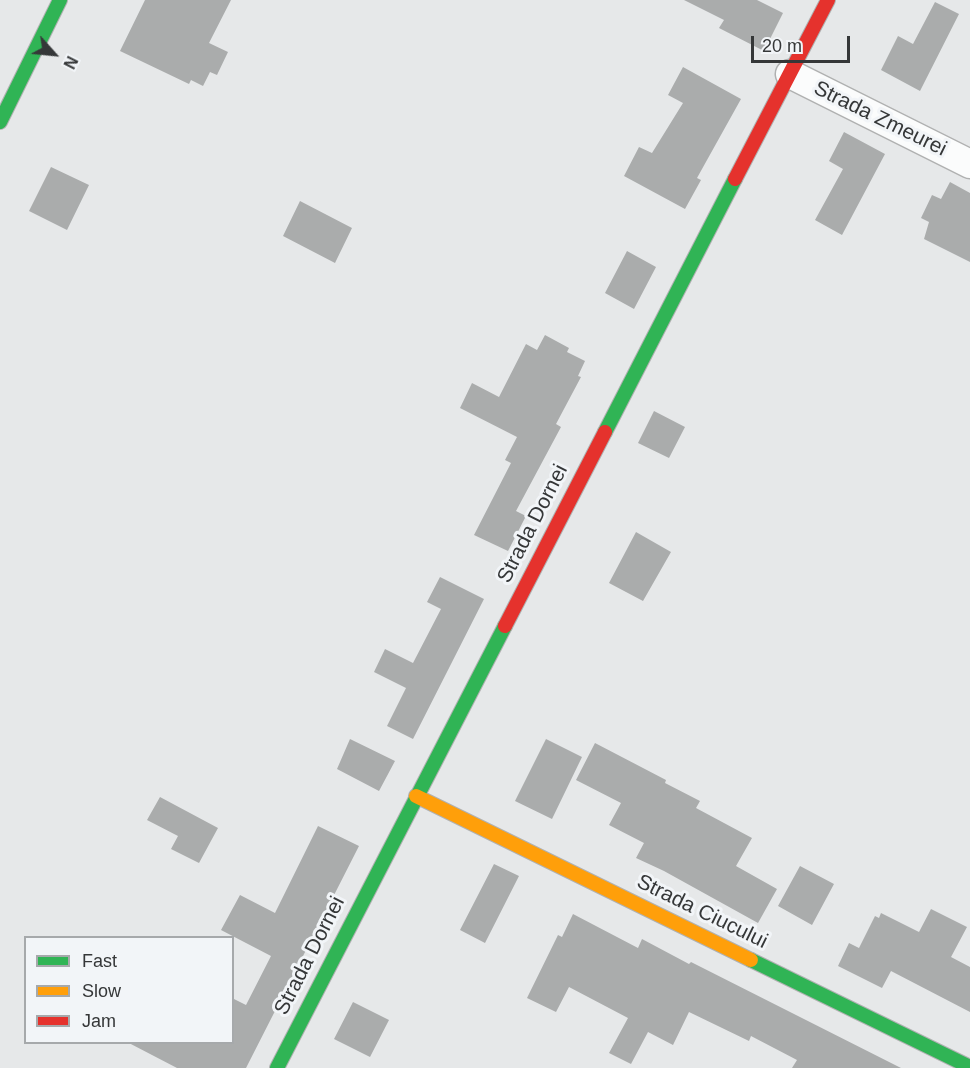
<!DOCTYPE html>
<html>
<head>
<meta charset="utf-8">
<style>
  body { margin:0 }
  #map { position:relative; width:970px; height:1068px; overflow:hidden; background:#e6e8e9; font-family:Arial,sans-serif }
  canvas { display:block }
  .legend { position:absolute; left:24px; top:936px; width:210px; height:108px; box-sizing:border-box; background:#f2f5f8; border:2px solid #a6a9ab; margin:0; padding:8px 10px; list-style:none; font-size:18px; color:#353738 }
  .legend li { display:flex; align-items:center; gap:12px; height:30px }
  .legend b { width:30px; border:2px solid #a6a9ab }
  .north { position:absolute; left:24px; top:24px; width:60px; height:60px; -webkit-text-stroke:4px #f2f5f8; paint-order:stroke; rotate:117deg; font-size:16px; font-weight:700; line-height:24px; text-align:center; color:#353738 }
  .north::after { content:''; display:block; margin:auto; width:21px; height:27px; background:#353738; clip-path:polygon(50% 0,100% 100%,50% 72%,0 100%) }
  .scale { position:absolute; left:751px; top:36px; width:99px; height:27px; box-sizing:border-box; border:3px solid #353738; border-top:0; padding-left:8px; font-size:18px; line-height:21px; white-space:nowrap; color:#353738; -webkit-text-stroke:4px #f2f5f8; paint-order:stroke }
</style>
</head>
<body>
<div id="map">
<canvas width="970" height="1068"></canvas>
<ul class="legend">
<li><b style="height:8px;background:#30b455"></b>Fast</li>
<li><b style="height:8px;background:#ff9f0a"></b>Slow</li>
<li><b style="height:8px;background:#e5322d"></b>Jam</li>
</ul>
<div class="north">N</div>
<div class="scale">20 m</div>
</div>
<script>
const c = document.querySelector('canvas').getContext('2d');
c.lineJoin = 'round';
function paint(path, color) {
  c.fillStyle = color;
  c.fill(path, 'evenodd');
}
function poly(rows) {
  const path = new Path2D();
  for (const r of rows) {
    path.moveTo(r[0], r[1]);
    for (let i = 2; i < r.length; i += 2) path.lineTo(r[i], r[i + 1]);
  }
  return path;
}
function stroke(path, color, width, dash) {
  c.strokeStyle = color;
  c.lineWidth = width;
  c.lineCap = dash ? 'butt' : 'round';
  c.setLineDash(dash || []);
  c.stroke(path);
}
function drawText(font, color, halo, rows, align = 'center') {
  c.font = font + ' Arial,sans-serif';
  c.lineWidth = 6;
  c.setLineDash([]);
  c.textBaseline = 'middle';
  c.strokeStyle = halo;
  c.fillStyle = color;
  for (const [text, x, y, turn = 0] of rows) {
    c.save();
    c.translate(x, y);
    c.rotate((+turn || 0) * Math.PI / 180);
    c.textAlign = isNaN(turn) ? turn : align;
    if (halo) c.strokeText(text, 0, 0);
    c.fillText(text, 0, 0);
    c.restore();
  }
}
paint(poly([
  [145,0,231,0,209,43,228,52,217,75,210,72,203,86,191,80,189,84,120,51],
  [684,0,757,0,783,13,764,51,719,28,724,20],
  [935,2,959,14,920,91,881,70,898,36,913,44],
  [683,67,741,99,697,178,701,180,685,209,624,176,639,147,652,153,683,103,668,95],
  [844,132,885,154,842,235,815,220,843,169,829,161],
  [51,167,89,185,67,230,29,211],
  [950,182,970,193,970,262,924,239,929,222,921,218,932,195,941,199],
  [300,201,352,228,335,263,283,236],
  [627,251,656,267,634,309,605,293],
  [545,335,569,348,567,352,585,361,578,376,581,377,556,424,561,427,516,511,526,516,508,551,474,535,511,463,505,460,517,437,460,408,472,383,499,397,526,344,537,350],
  [654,411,685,427,669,458,638,443],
  [636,532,671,552,643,601,609,583],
  [440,577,484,599,413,739,387,726,406,688,374,672,385,649,413,663,441,609,427,602],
  [350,739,395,761,379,791,337,769],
  [546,739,582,757,552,819,515,801],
  [595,743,666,780,665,783,700,801,696,808,752,838,736,866,777,889,758,923,664,871,636,858,644,843,609,825,621,803,576,780],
  [160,797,218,828,199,863,171,849,178,836,147,820],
  [318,826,359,846,246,1068,177,1068,127,1042,232,1042,232,998,246,1005,271,956,221,930,240,895,275,913],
  [494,864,519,876,485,943,460,930],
  [800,866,834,884,812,925,778,906],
  [931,909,967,927,951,957,970,967,970,1012,891,971,882,988,838,966,849,943,859,948,875,916,879,918,881,913,919,932],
  [573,914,638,948,642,939,689,964,691,962,901,1068,792,1068,797,1060,751,1036,749,1041,689,1012,673,1045,648,1032,631,1064,609,1053,628,1018,569,987,556,1012,527,998,558,935,562,937],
  [353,1002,389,1020,370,1057,334,1039]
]), '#aaacac');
const street = poly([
  [790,74,970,164]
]);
const fast = poly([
  [0,122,60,0],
  [605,432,735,179],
  [751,960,970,1067],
  [277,1068,505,626]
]);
const slow = poly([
  [416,796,751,960]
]);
const jam = poly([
  [735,179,828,0],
  [505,626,605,432]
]);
stroke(street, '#b0b1b1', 31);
stroke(fast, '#b0b1b1', 16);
stroke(slow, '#b0b1b1', 16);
stroke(jam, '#b0b1b1', 16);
stroke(street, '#fbfcfc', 28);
stroke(fast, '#30b455', 14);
stroke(slow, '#ff9f0a', 14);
stroke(jam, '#e5322d', 14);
drawText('21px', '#353738', '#f2f5f8', [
  ["Strada Zmeurei",880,119,26],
  ["Strada Dornei",533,524,-63],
  ["Strada Ciucului",702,912,26],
  ["Strada Dornei",310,956,-63]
]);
</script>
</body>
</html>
